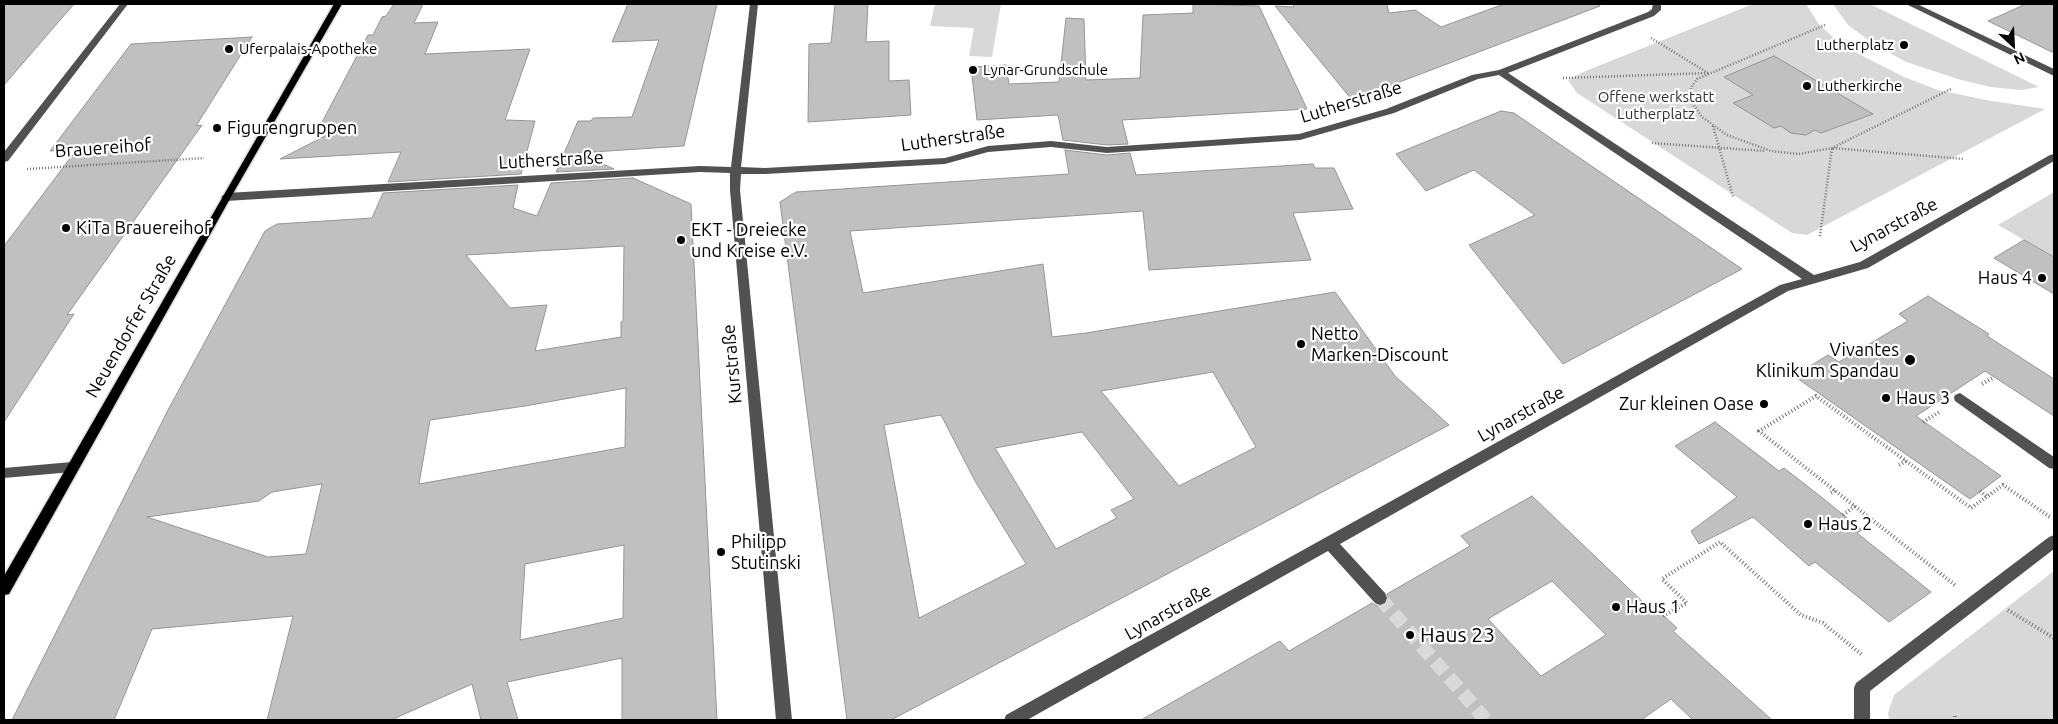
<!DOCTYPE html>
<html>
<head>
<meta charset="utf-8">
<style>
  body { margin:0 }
  #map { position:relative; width:2058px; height:724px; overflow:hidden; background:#fff; font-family:Ubuntu,sans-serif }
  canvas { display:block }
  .frame { position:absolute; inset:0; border:5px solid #000; pointer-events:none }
  .north { position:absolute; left:1988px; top:20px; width:50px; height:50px; -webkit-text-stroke:4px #fff; paint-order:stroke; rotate:155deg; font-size:14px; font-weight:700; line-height:20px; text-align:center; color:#000 }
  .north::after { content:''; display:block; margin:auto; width:18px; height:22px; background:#000; clip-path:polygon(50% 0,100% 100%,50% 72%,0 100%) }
</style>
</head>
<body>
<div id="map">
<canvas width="2058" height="724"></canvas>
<div class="frame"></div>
<div class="north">N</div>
</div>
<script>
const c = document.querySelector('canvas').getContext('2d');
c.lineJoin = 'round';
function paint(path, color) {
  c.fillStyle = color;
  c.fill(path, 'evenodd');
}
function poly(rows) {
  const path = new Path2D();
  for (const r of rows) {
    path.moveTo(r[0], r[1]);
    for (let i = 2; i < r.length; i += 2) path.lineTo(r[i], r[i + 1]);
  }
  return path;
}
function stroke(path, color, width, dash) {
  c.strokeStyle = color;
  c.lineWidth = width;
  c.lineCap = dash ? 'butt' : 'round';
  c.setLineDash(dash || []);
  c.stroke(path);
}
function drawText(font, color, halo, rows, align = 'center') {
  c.font = font + ' Ubuntu,sans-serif';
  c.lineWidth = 4.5;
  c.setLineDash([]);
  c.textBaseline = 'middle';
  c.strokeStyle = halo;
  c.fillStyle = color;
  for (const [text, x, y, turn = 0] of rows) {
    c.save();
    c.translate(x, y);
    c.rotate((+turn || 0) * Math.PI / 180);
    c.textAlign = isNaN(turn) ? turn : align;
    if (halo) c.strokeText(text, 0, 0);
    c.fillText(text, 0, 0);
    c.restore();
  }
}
paint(poly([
  [935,4,1001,4,992,57,969,56,974,28,930,26],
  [1753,4,1806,4,1818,23,1841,45,1904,77,1938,90,1986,100,2045,109,1807,235,1792,233,1577,93,1568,80,1583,72],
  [1833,4,1870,4,2039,87,2021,90,1991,87,1961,80,1906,62,1871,42,1848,25],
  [2054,192,2054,257,1998,225],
  [2054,571,2054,720,1889,720,1888,713,1894,695]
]), '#d8d8d8');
const building = poly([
  [4,4,74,4,4,85,4,4],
  [394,4,423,4,414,23,438,22,425,54,530,49,505,120,535,121,521,174,388,182,401,152,280,159,329,134,320,126,368,35,373,35,382,17,386,16,394,4],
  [628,4,717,4,684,146,578,153,614,169,556,172,578,121,591,121,593,118,632,117,659,40,612,42,628,4],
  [835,4,868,4,866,42,889,41,889,81,909,80,911,115,808,122,809,44,831,43,835,4],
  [1193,4,1259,6,1307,109,1122,120,1128,144,1107,145,1063,140,1058,115,977,120,971,67,1006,65,1009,84,1059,82,1066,18,1084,19,1086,80,1140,78,1143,15,1193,13,1193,4],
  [1293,4,1387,4,1389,13,1415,10,1441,27,1504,4,1599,4,1600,6,1352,100,1275,6,1294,7,1293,4],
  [2026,4,2054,4,2054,53,1988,21,2026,4],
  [252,37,196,126,202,125,67,315,74,314,4,422,4,246,77,149,50,151,131,44,252,37],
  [1774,56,1873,114,1821,133,1815,130,1806,135,1791,133,1781,126,1774,128,1733,103,1753,95,1724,77,1774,56],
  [1501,111,1514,113,1742,269,1563,364,1469,245,1535,215,1474,170,1426,191,1396,154,1501,111],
  [1065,150,1107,155,1130,153,1136,175,1313,164,1315,168,1334,168,1353,209,1293,213,1311,260,1149,270,1143,211,850,231,863,293,1043,264,1052,337,1086,333,1335,292,1395,376,1449,425,891,720,847,720,780,202,796,192,1069,174,1065,150],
  [1213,372,1256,447,1179,486,1101,391,1213,372],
  [941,415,975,481,1026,564,919,618,884,425,941,415],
  [1082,432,1134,499,1111,510,1117,518,1056,549,995,448,1082,432],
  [633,178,691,204,717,720,622,720,622,658,507,682,518,720,481,720,472,684,391,720,267,720,293,616,152,629,114,720,12,720,168,410,265,231,277,224,372,218,383,193,518,185,513,208,537,216,551,183,633,178],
  [624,246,623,321,621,322,621,337,535,351,547,305,510,308,466,255,624,246],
  [626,388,625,447,419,484,430,420,525,406,626,388],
  [322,484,306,554,268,557,147,517,259,501,272,492,322,484],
  [624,545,623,618,520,640,525,564,624,545],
  [2024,240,2054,257,2054,294,1994,258,2024,240],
  [1928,296,1989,334,1987,336,2054,379,2054,416,1985,371,1916,416,2001,476,1970,499,1794,376,1828,355,1839,362,1908,321,1899,314,1928,296],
  [1715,422,1779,471,1784,468,1820,496,1862,530,1857,533,1931,592,1889,622,1815,562,1809,566,1753,517,1699,544,1691,531,1737,497,1675,446,1715,422],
  [1532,496,1646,605,1649,602,1677,628,1673,631,1772,720,1693,720,1671,699,1641,720,1141,720,1280,641,1289,651,1372,603,1379,607,1386,605,1389,599,1387,594,1470,546,1461,536,1532,496],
  [1552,581,1606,635,1541,676,1488,619,1552,581]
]);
paint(building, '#c0c0c0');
stroke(building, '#959595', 1);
stroke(poly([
  [1380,598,1486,720]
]), '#d9d9d9', 14, [14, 7]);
const major = poly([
  [334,4,342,4,231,197,9,594,4,595,4,576,334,4]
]);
stroke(major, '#dbdbdb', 3);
stroke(poly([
  [1825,25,1697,79,1691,88,1691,101,1702,117,1727,135,1771,151,1799,154,1832,148,1951,89],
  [1651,38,1708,73],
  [1563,78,1708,73],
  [1713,126,1733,197],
  [1652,143,1765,151],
  [27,169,204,158],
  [1820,236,1832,148,1964,159]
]), '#737373', 2.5, [1, 2]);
stroke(poly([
  [1982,384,1994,377],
  [1923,422,1941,411],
  [1906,461,1971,508,2003,485,2050,517],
  [1899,465,1906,461,1816,396,1759,431,1955,585],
  [1980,491,1987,497],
  [1831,493,1835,491],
  [1843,515,1855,506],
  [2008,610,2054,638],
  [1663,616,1687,603,1662,579,1720,542,1801,615,1823,623,1862,655],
  [1955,716,1955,720]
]), '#737373', 4, [1, 2.5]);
paint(poly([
  [120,4,128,4,8,161,4,162,4,152,120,4],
  [750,4,758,4,741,167,765,168,945,158,988,146,1051,141,1107,147,1299,134,1386,109,1472,75,1499,70,1648,12,1652,9,1653,4,1661,4,1661,10,1654,16,1508,73,1814,275,1860,262,2050,155,2054,154,2054,161,1868,268,1788,291,1340,544,1385,593,1387,598,1385,603,1380,605,1375,603,1328,551,1027,720,1004,720,1006,715,1780,285,1802,279,1499,75,1478,79,1394,113,1300,140,1107,153,1051,147,988,152,945,164,765,174,741,174,740,190,792,720,776,720,730,190,730,173,700,172,226,201,221,197,226,193,700,166,731,167,750,4],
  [1906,4,1917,4,2054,69,2054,76,1906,4],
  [1960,393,2054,457,2054,469,2049,468,1955,401,1954,398,1955,395,1960,393],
  [72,462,77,463,79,467,77,471,72,472,4,478,4,468,72,462],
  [2054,535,2054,549,1870,691,1870,720,1854,720,1854,688,1856,683,2049,537,2054,535]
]), '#515151');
paint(major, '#000');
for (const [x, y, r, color] of [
  [1904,45,5,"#000"],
  [229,49,5,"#000"],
  [973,70,5,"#000"],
  [1807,86,5,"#000"],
  [217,128,5,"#000"],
  [66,228,5,"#000"],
  [681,240,5,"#000"],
  [2042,278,5,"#000"],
  [1301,344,5,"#000"],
  [1910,360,6,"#000"],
  [1886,398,5,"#000"],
  [1764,404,5,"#000"],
  [1808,524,5,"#000"],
  [721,552,5,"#000"],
  [1616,607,5,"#000"],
  [1410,635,5,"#000"]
]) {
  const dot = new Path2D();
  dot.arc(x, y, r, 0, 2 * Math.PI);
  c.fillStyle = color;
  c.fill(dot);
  stroke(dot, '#fff', 2);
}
drawText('15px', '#000', '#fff', [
  ["Lutherplatz",1894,45,"right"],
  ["Uferpalais-Apotheke",239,49],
  ["Lynar-Grundschule",983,70],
  ["Lutherkirche",1817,86]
], 'left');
drawText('15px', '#2f2f2f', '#fff', [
  ["Offene werkstatt",1656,97],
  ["Lutherplatz",1656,114]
]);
drawText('18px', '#000', '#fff', [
  ["Lutherstraße",1351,102,-17],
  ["Lutherstraße",953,138,-8],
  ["Brauereihof",103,148,-4],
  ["Lutherstraße",551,160,-3],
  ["Lynarstraße",1894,225,-28],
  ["Neuendorfer Straße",131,326,-60],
  ["Kurstraße",732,364,-95],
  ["Lynarstraße",1521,414,-29],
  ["Lynarstraße",1168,612,-29]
]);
drawText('18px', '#000', '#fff', [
  ["Figurengruppen",227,128],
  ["KiTa Brauereihof",76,228],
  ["EKT - Dreiecke",691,230],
  ["und Kreise e.V.",691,251],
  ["Haus 4",2032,278,"right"],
  ["Netto",1311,334],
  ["Marken-Discount",1311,355],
  ["Vivantes",1899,350,"right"],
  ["Klinikum Spandau",1899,371,"right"],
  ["Haus 3",1896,398],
  ["Zur kleinen Oase",1754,404,"right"],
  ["Haus 2",1818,524],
  ["Philipp",731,542],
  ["Stutinski",731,563],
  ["Haus 1",1626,607]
], 'left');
drawText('21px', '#000', '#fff', [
  ["Haus 23",1420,635]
], 'left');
</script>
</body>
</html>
